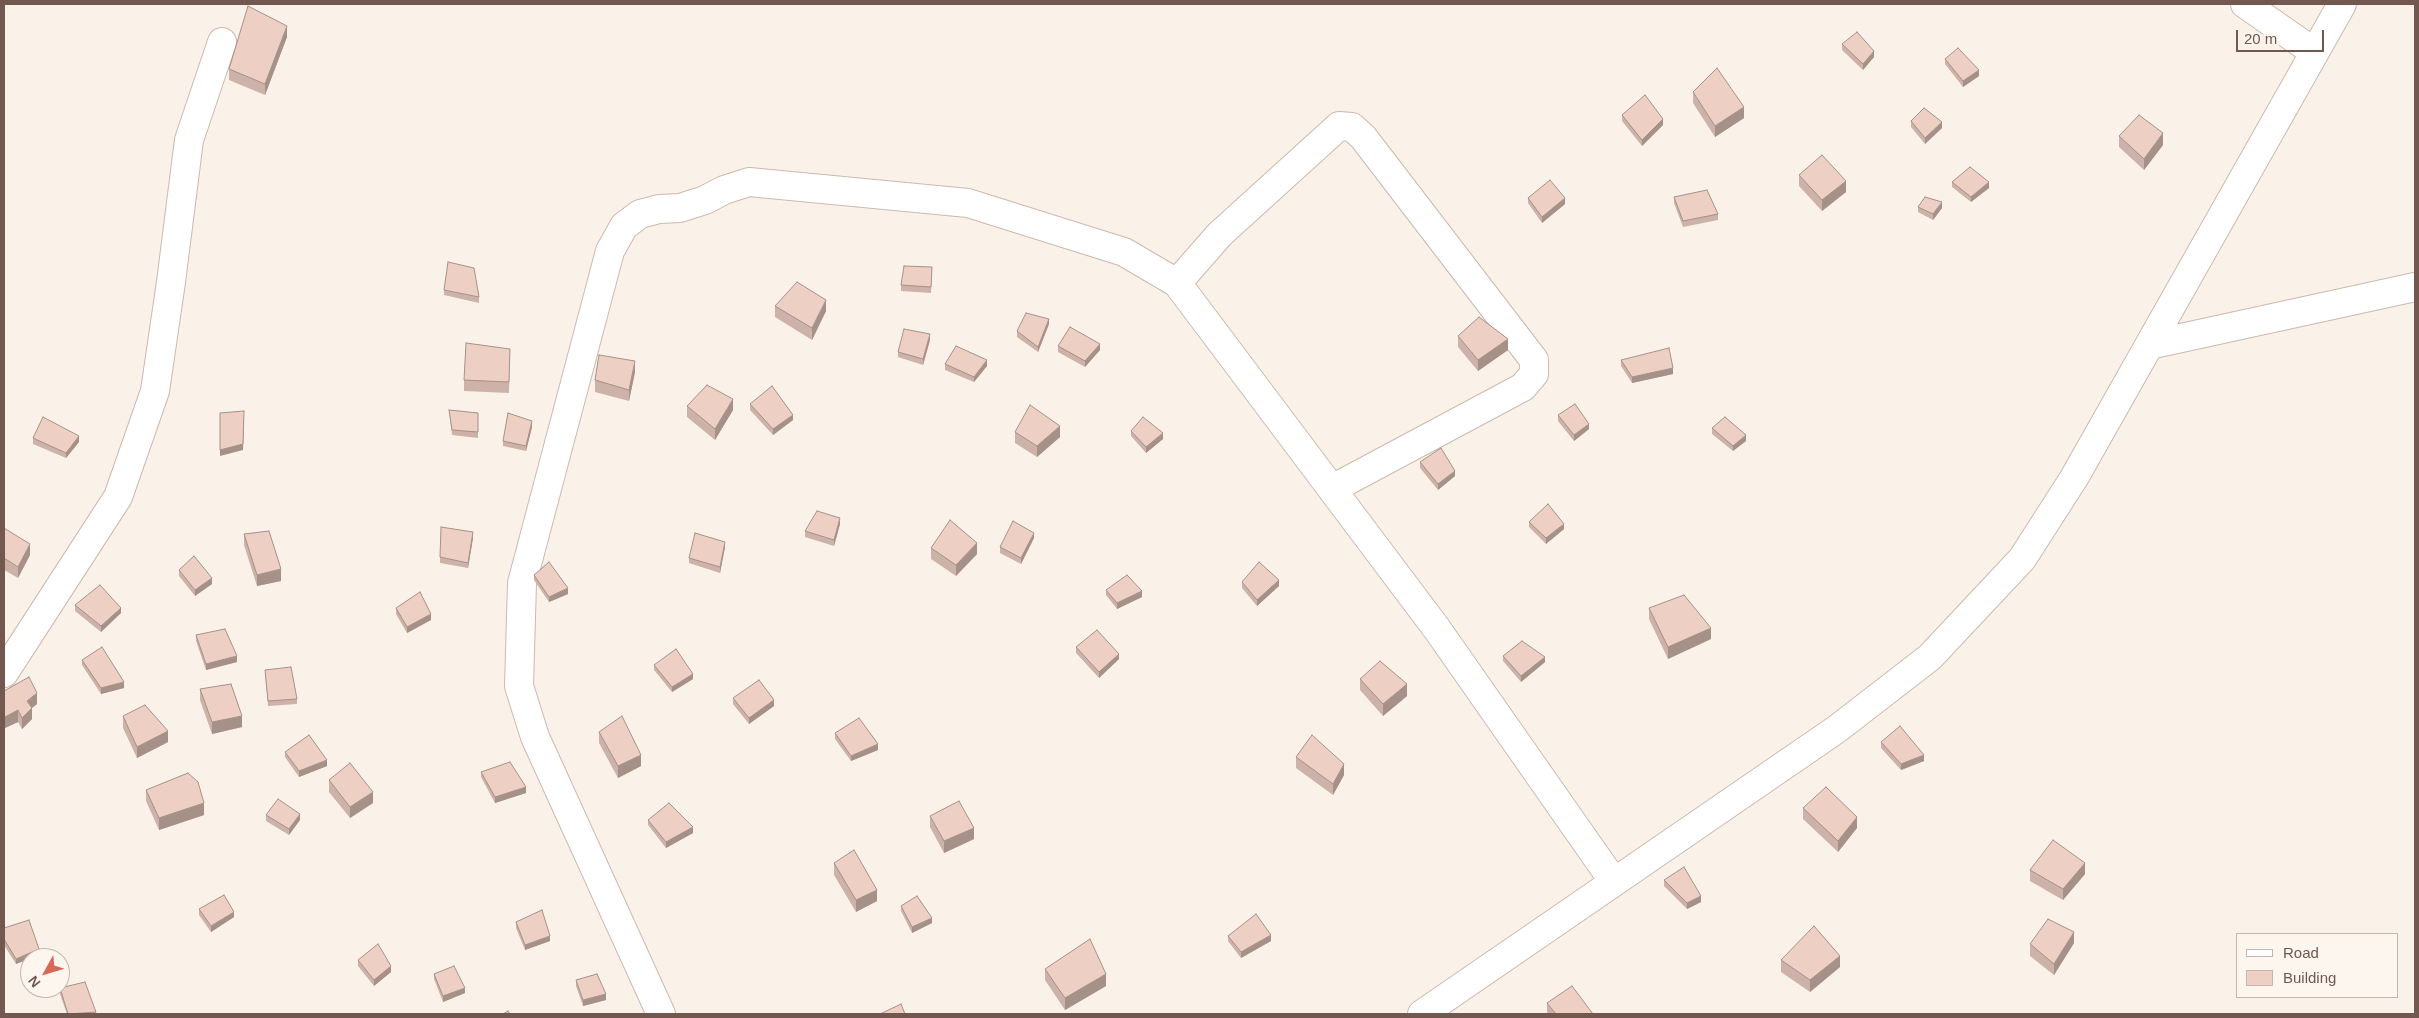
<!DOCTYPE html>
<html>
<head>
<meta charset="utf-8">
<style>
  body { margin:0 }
  #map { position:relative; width:2419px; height:1018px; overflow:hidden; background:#faf2e9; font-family:Helvetica,sans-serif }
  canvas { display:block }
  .frame { position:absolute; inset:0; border:5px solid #72584f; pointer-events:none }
  .legend { position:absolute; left:2236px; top:933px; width:162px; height:65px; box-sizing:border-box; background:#fdf6ef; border:1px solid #c5b7af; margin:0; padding:6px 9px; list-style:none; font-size:15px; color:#72584f }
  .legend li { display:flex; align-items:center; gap:10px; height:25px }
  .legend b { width:25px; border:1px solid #c5b7af }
  .north { position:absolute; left:20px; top:948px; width:50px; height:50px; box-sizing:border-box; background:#fdf6ef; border:1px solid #c5b7af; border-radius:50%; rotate:231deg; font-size:14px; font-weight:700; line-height:20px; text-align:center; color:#72584f }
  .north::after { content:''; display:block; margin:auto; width:18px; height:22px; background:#d8695a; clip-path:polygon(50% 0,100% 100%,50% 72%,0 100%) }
  .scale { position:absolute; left:2236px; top:30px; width:88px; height:22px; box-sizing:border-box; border:2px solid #72584f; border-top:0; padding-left:6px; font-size:15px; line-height:18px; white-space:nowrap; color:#72584f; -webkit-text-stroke:4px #fdf6ef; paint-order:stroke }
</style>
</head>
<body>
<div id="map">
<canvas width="2419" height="1018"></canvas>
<div class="frame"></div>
<ul class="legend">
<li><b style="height:6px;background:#fff"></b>Road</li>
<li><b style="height:14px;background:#edcfc3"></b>Building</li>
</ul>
<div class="north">N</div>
<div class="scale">20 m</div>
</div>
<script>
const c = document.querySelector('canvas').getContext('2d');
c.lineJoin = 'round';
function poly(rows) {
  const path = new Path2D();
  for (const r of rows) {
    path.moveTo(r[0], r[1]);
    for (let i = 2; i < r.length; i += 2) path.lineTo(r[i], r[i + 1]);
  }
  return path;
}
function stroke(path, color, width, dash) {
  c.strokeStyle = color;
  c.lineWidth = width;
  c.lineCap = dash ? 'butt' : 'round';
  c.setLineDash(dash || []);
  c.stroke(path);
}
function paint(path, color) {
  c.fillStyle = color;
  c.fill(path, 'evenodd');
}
const street = poly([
  [2245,4,2314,52],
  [1177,283,1220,234,1339,126,1352,127,1363,137,1534,360,1534,374,1523,387,1332,489],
  [2149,345,2415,287],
  [4,673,118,497,155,391,171,282,189,140,222,42],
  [661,1014,535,737,519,686,522,583,610,251,624,226,640,214,659,209,680,208,705,200,724,190,749,182,968,203,1124,252,1177,283,1437,629,1614,882],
  [1422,1014,1837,729,1930,657,2022,559,2074,478,2342,4]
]);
stroke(street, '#ccb9af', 30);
stroke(street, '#fff', 28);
paint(poly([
  [287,37,265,95,229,80,229,69],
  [1842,44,1874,57,1863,70,1842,50],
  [1945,59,1979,76,1963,87,1945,64],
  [1693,92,1744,118,1715,137,1693,103],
  [1622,115,1663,125,1642,146,1622,121],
  [1911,121,1942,128,1925,144,1911,127],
  [2119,136,2163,145,2144,170,2119,147],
  [1799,175,1846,192,1822,211,1799,186],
  [1952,182,1989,188,1971,202,1952,187],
  [1674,197,1718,214,1718,220,1683,227,1674,203],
  [1528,198,1565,204,1542,223,1528,203],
  [1918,207,1942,208,1933,220,1918,212],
  [932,267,931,293,901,291,901,285],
  [444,290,479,297,479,303,444,295],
  [775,306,826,311,812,340,775,317],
  [1049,324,1038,352,1017,337,1017,331],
  [1458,336,1508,350,1478,371,1458,347],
  [930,340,923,365,898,357,898,352],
  [1058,346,1100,350,1085,367,1058,352],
  [510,349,509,393,464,391,464,380],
  [1621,360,1673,374,1632,383,1621,366],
  [945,364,987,366,974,382,945,370],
  [635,372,629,401,595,392,595,380],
  [750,404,793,420,773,435,750,410],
  [687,406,733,410,715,440,687,417],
  [449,410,478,413,478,438,452,435],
  [1558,415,1589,429,1574,441,1558,421],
  [532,427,526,451,503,446,503,441],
  [1712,428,1746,441,1733,451,1712,434],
  [1131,431,1163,439,1146,453,1131,436],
  [1015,432,1060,437,1037,457,1015,443],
  [33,438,79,442,66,458,33,444],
  [1420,462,1455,476,1438,490,1420,468],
  [1529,522,1564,529,1546,544,1529,527],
  [840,524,834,546,805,537,805,531],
  [4,528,30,555,18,578,4,570],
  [244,534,281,581,257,586,244,545],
  [473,538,468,568,440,563,440,557],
  [1034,538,1021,564,1000,553,1000,547],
  [725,547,720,573,689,563,689,558],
  [931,548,977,554,956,576,931,559],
  [179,570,212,584,195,596,179,576],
  [534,575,568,594,549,602,534,580],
  [1242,582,1279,586,1257,606,1242,588],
  [1106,590,1142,597,1117,609,1106,595],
  [75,605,121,613,101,632,75,611],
  [396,608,431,620,407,633,396,614],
  [1649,608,1711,639,1668,659,1649,619],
  [196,635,237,662,206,670,196,641],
  [1076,647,1119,659,1099,678,1076,653],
  [1503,656,1545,662,1521,682,1503,661],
  [82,660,124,688,101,694,82,665],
  [654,665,693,679,672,692,654,670],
  [265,670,297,699,297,704,268,706],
  [1360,679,1407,696,1383,716,1360,690],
  [200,689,242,727,212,734,200,700],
  [4,691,37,704,32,708,32,719,22,729,18,722,5,728,4,727],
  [733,698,774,706,749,724,733,704],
  [123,716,168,742,137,758,123,728],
  [599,732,641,766,618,778,599,743],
  [835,733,878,750,851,761,835,739],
  [1881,742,1924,761,1901,770,1881,748],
  [285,752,327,766,299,777,285,757],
  [1296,757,1344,775,1333,795,1296,768],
  [481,772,526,793,495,803,481,777],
  [329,780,373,803,350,818,329,792],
  [146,790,204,815,159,830,146,801],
  [1803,808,1857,828,1838,852,1803,819],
  [266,815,300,820,289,835,266,821],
  [930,816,974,839,944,853,930,827],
  [648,820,693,833,666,848,648,825],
  [834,863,877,901,856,912,834,875],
  [2030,870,2085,874,2063,900,2030,881],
  [1664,880,1701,902,1687,909,1664,886],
  [901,906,932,923,912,933,901,911],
  [199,909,234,917,211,932,199,915],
  [516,922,550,941,525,950,516,928],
  [4,928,39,955,16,964,4,945],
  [1228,936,1271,941,1241,958,1228,941],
  [2074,943,2054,975,2030,956,2030,944],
  [358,960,391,972,374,986,358,966],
  [1781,960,1840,967,1810,992,1781,972],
  [1045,969,1106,986,1065,1010,1045,980],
  [434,974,465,993,443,1002,434,979],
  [576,980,606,1000,583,1006,576,986],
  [60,988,96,1012,96,1014,67,1014,60,994],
  [1547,1003,1593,1014,1547,1014]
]), '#ccb2a8');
paint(poly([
  [287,26,287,37,265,95,265,84],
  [1874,51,1874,57,1863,70,1863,64],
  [1979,70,1979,76,1963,87,1963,81],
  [1744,107,1744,118,1715,137,1715,126],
  [1663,119,1663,125,1642,146,1642,140],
  [1942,122,1942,128,1925,144,1925,138],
  [2163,133,2163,145,2144,170,2144,159],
  [1846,181,1846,192,1822,211,1822,200],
  [1989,182,1989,188,1971,202,1971,197],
  [1565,198,1565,204,1542,223,1542,217],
  [1942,202,1942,208,1933,220,1933,214],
  [826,300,826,311,812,340,812,328],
  [1049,319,1049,324,1038,352,1038,347],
  [930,334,930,340,923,365,923,359],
  [1508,339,1508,350,1478,371,1478,360],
  [1100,344,1100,350,1085,367,1085,361],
  [987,360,987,366,974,382,974,377],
  [635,361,635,372,629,401,629,390],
  [1673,368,1673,374,1632,383,1632,377],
  [733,399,733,410,715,440,715,429],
  [793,415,793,420,773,435,773,429],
  [244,417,243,450,220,456,220,450],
  [532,421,532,427,526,451,526,446],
  [1589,424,1589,429,1574,441,1574,435],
  [1060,426,1060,437,1037,457,1037,446],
  [1163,433,1163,439,1146,453,1146,447],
  [1746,435,1746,441,1733,451,1733,446],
  [79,436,79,442,66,458,66,453],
  [1455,471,1455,476,1438,490,1438,484],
  [840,518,840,524,834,546,834,540],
  [1564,524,1564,529,1546,544,1546,538],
  [473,532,473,538,468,568,468,563],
  [1034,533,1034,538,1021,564,1021,558],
  [725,542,725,547,720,573,720,567],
  [977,543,977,554,956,576,956,565],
  [30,544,30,555,18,578,18,567],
  [281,569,281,581,257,586,257,575],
  [212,578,212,584,195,596,195,590],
  [1279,580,1279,586,1257,606,1257,600],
  [568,588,568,594,549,602,549,597],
  [1142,591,1142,597,1117,609,1117,603],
  [121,608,121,613,101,632,101,626],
  [431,614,431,620,407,633,407,627],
  [1711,628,1711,639,1668,659,1668,647],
  [1119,654,1119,659,1099,678,1099,672],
  [237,656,237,662,206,670,206,664],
  [1545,657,1545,662,1521,682,1521,676],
  [693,674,693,679,672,692,672,687],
  [124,682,124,688,101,694,101,688],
  [1407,684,1407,696,1383,716,1383,704],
  [37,693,37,704,32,708,32,719,22,729,22,718,27,701],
  [774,700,774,706,749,724,749,718],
  [18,710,18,722,5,728,5,717],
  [242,716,242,727,212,734,212,722],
  [168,731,168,742,137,758,137,747],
  [878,744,878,750,851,761,851,756],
  [641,755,641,766,618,778,618,766],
  [1924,755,1924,761,1901,770,1901,764],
  [327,760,327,766,299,777,299,771],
  [1344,764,1344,775,1333,795,1333,784],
  [526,787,526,793,495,803,495,797],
  [373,792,373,803,350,818,350,807],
  [204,803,204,815,159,830,159,818],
  [300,814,300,820,289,835,289,829],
  [1857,817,1857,828,1838,852,1838,841],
  [693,827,693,833,666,848,666,842],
  [974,828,974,839,944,853,944,841],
  [2085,863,2085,874,2063,900,2063,889],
  [877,890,877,901,856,912,856,900],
  [1701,896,1701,902,1687,909,1687,903],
  [234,912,234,917,211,932,211,926],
  [932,918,932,923,912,933,912,927],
  [2074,932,2074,943,2054,975,2054,964],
  [1271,935,1271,941,1241,958,1241,952],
  [550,936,550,941,525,950,525,945],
  [39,949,39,955,16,964,16,959],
  [1840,956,1840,967,1810,992,1810,980],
  [391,966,391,972,374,986,374,980],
  [1106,974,1106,986,1065,1010,1065,998],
  [465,988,465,993,443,1002,443,996],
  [606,994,606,1000,583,1006,583,1000]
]), '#a69188');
const building = poly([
  [248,6,287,26,265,84,229,69,248,6],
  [1857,32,1874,51,1863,64,1842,44,1857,32],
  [1958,48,1979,70,1963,81,1945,59,1958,48],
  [1717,68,1744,107,1715,126,1693,92,1717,68],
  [1645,95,1663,119,1642,140,1622,115,1645,95],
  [1924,108,1942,122,1925,138,1911,121,1924,108],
  [2139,115,2163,133,2144,159,2119,136,2139,115],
  [1822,155,1846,181,1822,200,1799,175,1822,155],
  [1970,167,1989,182,1971,197,1952,182,1970,167],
  [1550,180,1565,198,1542,217,1528,198,1550,180],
  [1707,190,1718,214,1683,221,1674,197,1707,190],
  [1925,197,1942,202,1933,214,1918,207,1925,197],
  [448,262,474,268,479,297,444,290,448,262],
  [904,266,932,267,931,287,901,285,904,266],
  [797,282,826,300,812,328,775,306,797,282],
  [1026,313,1049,319,1038,347,1017,331,1026,313],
  [1479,317,1508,339,1478,360,1458,336,1479,317],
  [1070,327,1100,344,1085,361,1058,346,1070,327],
  [904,329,930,334,923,359,898,352,904,329],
  [466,343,510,349,509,382,464,380,466,343],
  [956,346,987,360,974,377,945,364,956,346],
  [1669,348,1673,368,1632,377,1621,360,1669,348],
  [599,355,635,361,629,390,595,380,599,355],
  [707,385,733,399,715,429,687,406,707,385],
  [772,386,793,415,773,429,750,404,772,386],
  [1575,404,1589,424,1574,435,1558,415,1575,404],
  [1030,405,1060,426,1037,446,1015,432,1030,405],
  [449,410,478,413,478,432,452,430,449,410],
  [244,411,243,444,220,450,220,413,244,411],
  [508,413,532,421,526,446,503,441,508,413],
  [43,417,79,436,66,453,33,438,43,417],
  [1143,417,1163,433,1146,447,1131,431,1143,417],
  [1725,417,1746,435,1733,446,1712,428,1725,417],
  [1441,448,1455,471,1438,484,1420,462,1441,448],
  [1548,504,1564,524,1546,538,1529,522,1548,504],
  [817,511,840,518,834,540,805,531,817,511],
  [950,520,977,543,956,565,931,548,950,520],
  [1013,521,1034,533,1021,558,1000,547,1013,521],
  [441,527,473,532,468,563,440,557,441,527],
  [4,528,30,544,18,567,4,558,4,528],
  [269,531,281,569,257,575,244,534,269,531],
  [695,533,725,542,720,567,689,558,695,533],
  [194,556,212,578,195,590,179,570,194,556],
  [549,562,568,588,549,597,534,575,549,562],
  [1259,562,1279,580,1257,600,1242,582,1259,562],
  [1127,575,1142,591,1117,603,1106,590,1127,575],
  [100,585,121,608,101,626,75,605,100,585],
  [420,592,431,614,407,627,396,608,420,592],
  [1684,595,1711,628,1668,647,1649,608,1684,595],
  [225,629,237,656,206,664,196,635,225,629],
  [1097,630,1119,654,1099,672,1076,647,1097,630],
  [1522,641,1545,657,1521,676,1503,656,1522,641],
  [102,647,124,682,101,688,82,660,102,647],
  [676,649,693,674,672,687,654,665,676,649],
  [1380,661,1407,684,1383,704,1360,679,1380,661],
  [291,667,297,699,268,701,265,670,291,667],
  [29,677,37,693,27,701,32,708,22,718,18,710,5,717,4,716,4,691,29,677],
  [759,680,774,700,749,718,733,698,759,680],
  [231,684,242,716,212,722,200,689,231,684],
  [145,705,168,731,137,747,123,716,145,705],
  [622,716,641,755,618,766,599,732,622,716],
  [859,718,878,744,851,756,835,733,859,718],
  [1900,726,1924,755,1901,764,1881,742,1900,726],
  [309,735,327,760,299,771,285,752,309,735],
  [1312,735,1344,764,1333,784,1296,757,1312,735],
  [510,762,526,787,495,797,481,772,510,762],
  [350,763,373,792,350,807,329,780,350,763],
  [188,773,198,782,204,803,159,818,146,790,188,773],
  [1826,787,1857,817,1838,841,1803,808,1826,787],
  [278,799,300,814,289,829,266,815,278,799],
  [959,801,974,828,944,841,930,816,959,801],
  [669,803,693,827,666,842,648,820,669,803],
  [2053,840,2085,863,2063,889,2030,870,2053,840],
  [854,850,877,890,856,900,834,863,854,850],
  [1684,867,1701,896,1687,903,1664,880,1684,867],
  [224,895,234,912,211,926,199,909,224,895],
  [917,896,932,918,912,927,901,906,917,896],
  [542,910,550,936,525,945,516,922,542,910],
  [1256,914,1271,935,1241,952,1228,936,1256,914],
  [2048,919,2074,932,2054,964,2030,944,2048,919],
  [29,920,39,949,16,959,4,939,4,928,29,920],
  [1814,926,1840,956,1810,980,1781,960,1814,926],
  [1090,939,1106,974,1065,998,1045,969,1090,939],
  [378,944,391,966,374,980,358,960,378,944],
  [454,966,465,988,443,996,434,974,454,966],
  [597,974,606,994,583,1000,576,980,597,974],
  [85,982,96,1012,68,1014,60,988,85,982],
  [1572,986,1593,1014,1556,1014,1547,1003,1572,986],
  [901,1004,905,1014,880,1014,901,1004],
  [508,1011,510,1014,503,1014,508,1011]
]);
paint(building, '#edcfc3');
stroke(building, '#a69188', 1);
</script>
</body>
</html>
